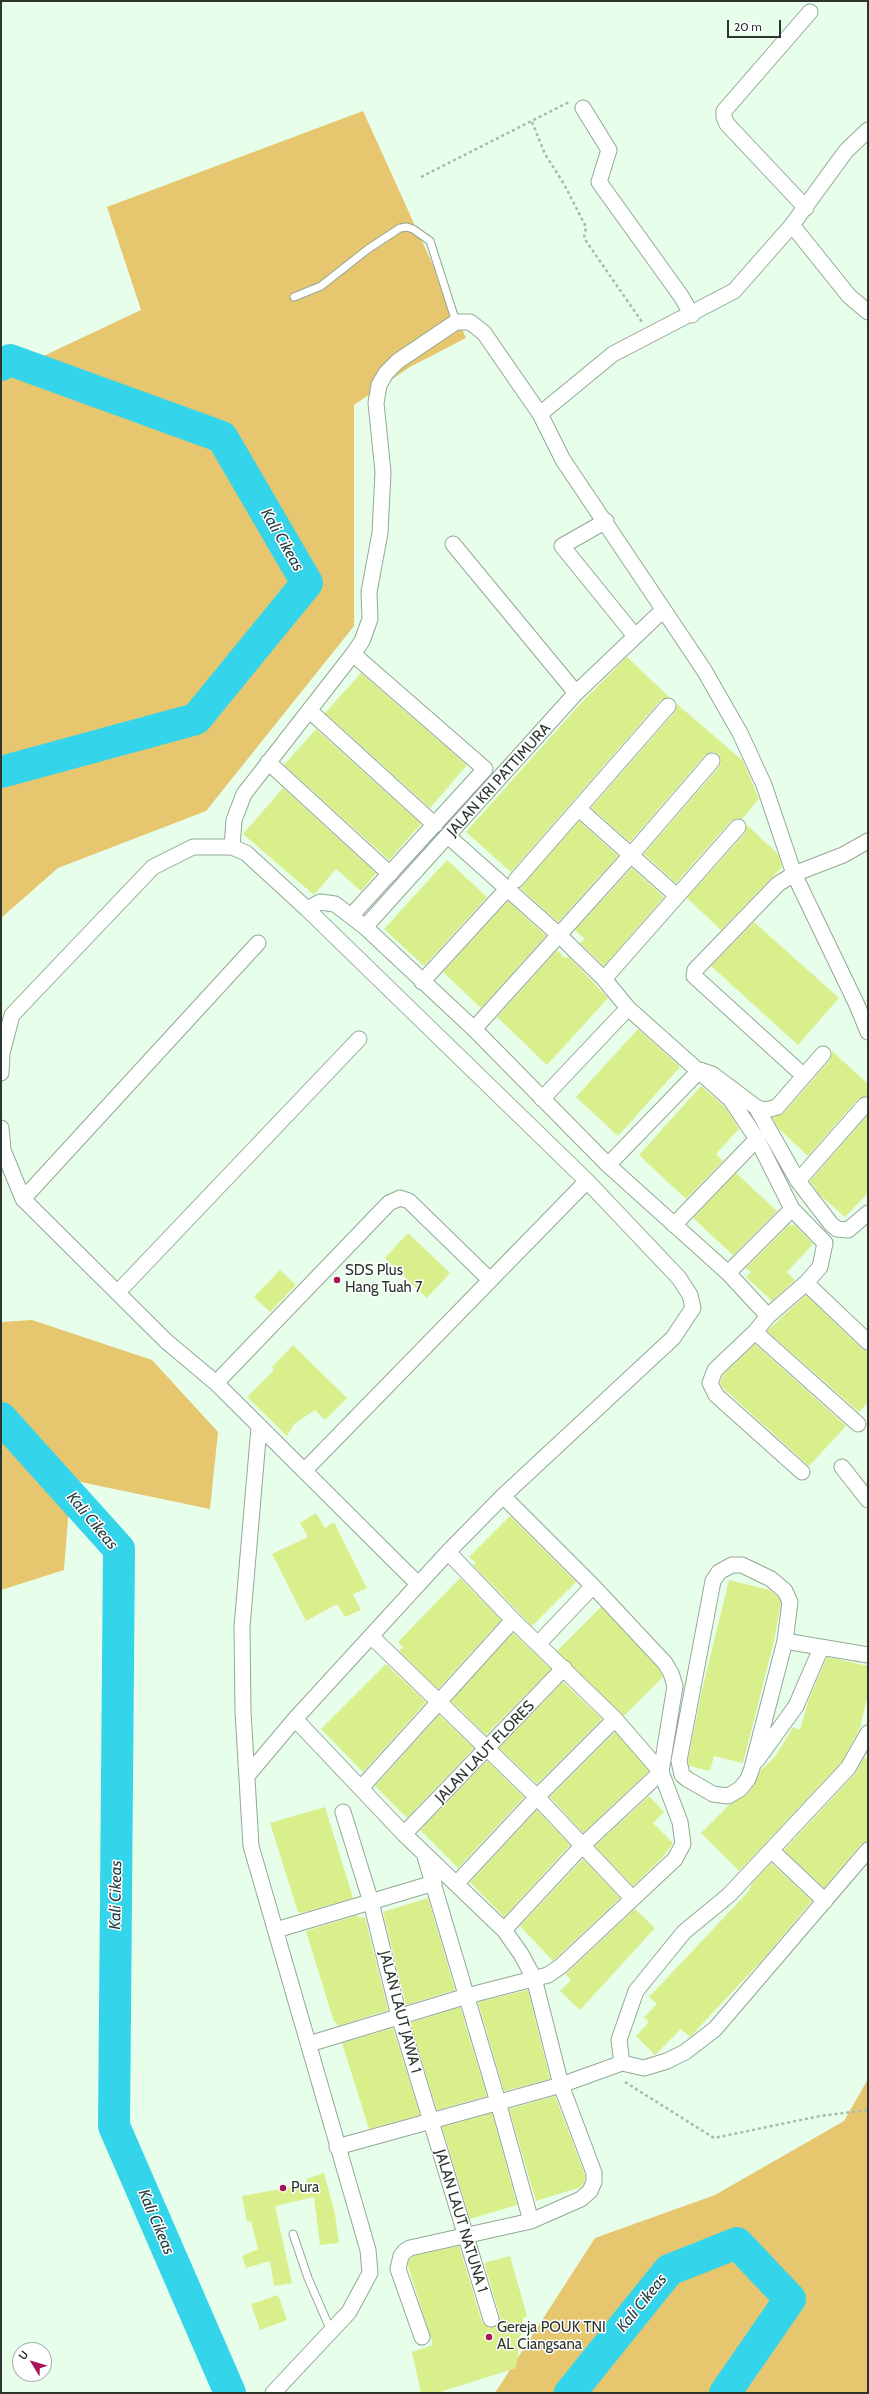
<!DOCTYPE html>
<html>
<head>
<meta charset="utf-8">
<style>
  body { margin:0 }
  #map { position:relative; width:869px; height:2394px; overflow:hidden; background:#e7feea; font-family:Cabin,sans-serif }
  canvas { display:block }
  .frame { position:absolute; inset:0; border:2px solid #2c352e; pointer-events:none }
  .north { position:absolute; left:12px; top:2342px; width:40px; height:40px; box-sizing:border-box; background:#fff; border:1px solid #abaeab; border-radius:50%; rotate:308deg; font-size:11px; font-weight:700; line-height:16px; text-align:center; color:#2c352e }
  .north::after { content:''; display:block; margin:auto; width:14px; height:18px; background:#a61758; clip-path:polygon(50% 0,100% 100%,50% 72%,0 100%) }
  .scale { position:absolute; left:727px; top:20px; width:54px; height:18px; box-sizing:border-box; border:2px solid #2c352e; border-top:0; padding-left:5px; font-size:12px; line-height:14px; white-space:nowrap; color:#2c352e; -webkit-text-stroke:3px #fff; paint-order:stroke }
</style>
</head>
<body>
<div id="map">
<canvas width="869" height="2394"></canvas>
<div class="frame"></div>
<div class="north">U</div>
<div class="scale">20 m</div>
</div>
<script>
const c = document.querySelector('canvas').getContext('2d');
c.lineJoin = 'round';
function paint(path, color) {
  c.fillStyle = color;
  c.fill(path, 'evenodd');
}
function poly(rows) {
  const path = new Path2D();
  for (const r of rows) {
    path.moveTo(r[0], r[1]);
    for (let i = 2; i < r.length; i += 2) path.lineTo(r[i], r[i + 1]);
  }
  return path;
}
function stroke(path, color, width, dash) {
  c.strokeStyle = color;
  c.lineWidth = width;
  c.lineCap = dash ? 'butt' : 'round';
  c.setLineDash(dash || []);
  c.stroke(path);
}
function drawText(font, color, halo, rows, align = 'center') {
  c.font = font + ' Cabin,sans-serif';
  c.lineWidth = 3;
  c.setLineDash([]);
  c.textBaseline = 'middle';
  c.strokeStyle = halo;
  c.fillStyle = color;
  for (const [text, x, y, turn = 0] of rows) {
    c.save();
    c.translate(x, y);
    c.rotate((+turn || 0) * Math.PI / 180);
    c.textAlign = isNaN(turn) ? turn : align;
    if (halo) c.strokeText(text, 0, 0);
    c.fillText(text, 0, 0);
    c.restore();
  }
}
paint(poly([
  [363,111,466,338,410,367,354,405,354,626,206,811,58,868,1,918,1,376,141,310,107,207],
  [32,1320,152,1360,218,1432,210,1509,71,1480,64,1570,1,1590,1,1322],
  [868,2079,868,2393,495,2393,595,2238,715,2195,844,2121]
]), '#e6c66f');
stroke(poly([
  [1,365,10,360,222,437,307,583,196,719,1,772],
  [1,1418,119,1549,114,2126,230,2393],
  [570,2393,669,2270,737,2243,790,2299,725,2393]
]), '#34d5eb', 32);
paint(poly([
  [627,657,669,697,661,700,511,872,466,832,581,703],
  [361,673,467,765,430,808,325,713],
  [677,704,743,761,759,799,742,819,736,818,731,821,676,883,644,854,719,767,721,762,718,754,713,752,705,755,630,842,591,808,675,712],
  [316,729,421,824,389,860,284,765],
  [283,788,376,873,361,891,336,869,314,895,243,834],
  [579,821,618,856,558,922,520,888],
  [747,825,778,854,782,867,721,930,687,898,745,833],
  [447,860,487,897,424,966,384,929],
  [632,868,664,897,604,966,580,943,585,939,575,930],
  [508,901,546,936,481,1008,443,972],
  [754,922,839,998,798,1045,711,966],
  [557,950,566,959,568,956,608,998,547,1065,497,1017],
  [638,1029,680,1067,618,1136,576,1097],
  [832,1051,868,1084,868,1097,858,1099,808,1156,779,1129,772,1118,784,1113,830,1060],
  [701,1086,726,1108,739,1129,716,1154,723,1161,686,1199,639,1155],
  [868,1115,868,1193,845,1217,820,1195,810,1181],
  [736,1173,777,1211,733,1255,693,1218],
  [790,1224,792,1226,794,1224,813,1244,787,1272,795,1280,772,1301,746,1277,751,1272,746,1268],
  [408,1233,450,1273,427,1298,385,1258],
  [280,1270,296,1285,270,1312,254,1297],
  [806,1295,862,1349,868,1351,868,1402,859,1412,767,1331],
  [755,1344,846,1426,809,1466,723,1388,720,1383,723,1375],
  [293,1345,347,1398,325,1420,315,1410,294,1424,287,1436,247,1397,274,1370,272,1367],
  [316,1513,325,1528,334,1522,367,1588,353,1594,361,1610,345,1617,337,1604,306,1621,272,1554,308,1537,300,1523],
  [510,1516,576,1582,532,1626,473,1565,476,1563,469,1557],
  [460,1578,501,1620,438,1689,399,1651,403,1647,398,1642],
  [729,1580,770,1590,778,1597,781,1603,774,1641,743,1763,714,1756,710,1771,689,1766,688,1761,702,1690],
  [601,1607,658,1668,663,1677,624,1716,557,1651],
  [513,1633,551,1669,486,1735,451,1701],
  [827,1657,868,1666,868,1694,860,1728,841,1763,739,1871,701,1833,729,1805,747,1795,756,1782,761,1770,775,1757,793,1727,800,1730,809,1699],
  [386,1664,426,1702,363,1772,321,1729],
  [563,1682,602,1719,537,1784,499,1748],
  [439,1715,474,1748,407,1818,375,1786],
  [615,1732,649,1771,583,1833,550,1797],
  [864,1757,868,1760,868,1841,861,1844,824,1888,784,1850,855,1774],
  [487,1761,524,1797,458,1868,420,1830],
  [649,1796,664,1812,653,1823,673,1843,663,1857,633,1886,595,1846],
  [325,1807,353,1898,301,1913,298,1912,270,1823],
  [537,1810,570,1845,504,1917,470,1882],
  [583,1859,620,1898,553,1961,520,1926],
  [771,1863,812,1901,764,1958,690,2037,681,2029,655,2055,636,2036,649,2022,644,2017,657,2004,649,1997,749,1891,752,1883],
  [428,1898,455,1990,406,2005,383,1912],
  [635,1909,655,1928,580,2010,560,1991,571,1980,566,1974],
  [358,1915,359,1918,365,1917,388,2010,338,2026,336,2022,334,2022,306,1931],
  [528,1990,550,2079,504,2091,478,2002],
  [460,2007,487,2096,437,2110,410,2023],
  [393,2028,420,2115,369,2129,342,2043],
  [555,2096,585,2175,585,2180,581,2187,536,2201,509,2109],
  [492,2113,517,2205,470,2219,442,2127],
  [324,2173,335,2214,339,2243,320,2245,314,2197,275,2206,292,2283,274,2286,270,2261,246,2268,242,2256,258,2249,251,2221,247,2222,242,2196,307,2184,306,2179],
  [459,2246,482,2322,489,2328,497,2325,500,2317,484,2263,510,2256,527,2316,523,2318,516,2368,437,2393,421,2393,412,2352,433,2345,408,2266,409,2260,413,2256],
  [278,2295,287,2320,260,2330,251,2304]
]), '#d9ef8b');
const service = poly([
  [294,297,321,286,368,249,400,228,407,227,413,229,430,241,456,322],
  [293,2234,308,2278,331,2331]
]);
const minor = poly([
  [583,108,609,150,599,182,681,296,692,315],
  [806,208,727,124,724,117,724,111,810,12],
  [792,225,849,296,868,312],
  [540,414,613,354,734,291,792,225,846,151,868,130],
  [606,521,562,546,635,636],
  [453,544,576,693],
  [310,711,435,825],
  [268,762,390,874],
  [579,809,677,896],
  [448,836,559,935,604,979,628,1008,731,1100,757,1139,792,1209,825,1243,820,1267,806,1283,768,1316],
  [232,847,234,820,244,794,353,654,362,641,370,619,369,592,380,533,383,472,376,403,379,385,386,373,398,361,456,322,470,322,484,333,540,414,563,460,704,670,740,733,764,785,794,874,857,1005,868,1032],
  [516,880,668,706],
  [307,909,320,902,335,904,365,927,474,1029,608,1165,728,1273,768,1316,755,1332,715,1370,710,1383,716,1395,802,1472],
  [351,916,485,769,353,654],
  [365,927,576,693,662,611],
  [604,979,738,827],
  [422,982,508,888],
  [474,1029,631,855,712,761],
  [1,1073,2,1053,12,1015,153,867,193,847,232,847,246,853,307,909,587,1181,679,1278,690,1295,693,1308,673,1338,503,1496,448,1552,295,1719,247,1776],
  [804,1076,694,976,695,970,778,884,794,874,843,855,868,841],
  [542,1099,628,1008],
  [756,1107,798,1181,831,1224,837,1229,848,1230,868,1213],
  [1,1128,3,1150,23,1199,166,1341,216,1383,418,1584],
  [608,1165,700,1070,712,1074,756,1107,763,1110,770,1109,777,1107,823,1054],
  [798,1181,865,1105],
  [23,1199,258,943],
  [674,1225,757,1139],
  [728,1273,792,1209],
  [806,1283,868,1342],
  [118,1292,359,1039],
  [755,1332,858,1424],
  [216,1383,389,1203,400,1198,409,1201,490,1280],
  [259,1427,242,1627,243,1712,251,1846,368,2250,370,2273,349,2312,273,2393],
  [842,1467,868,1500],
  [305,1470,587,1181],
  [503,1496,593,1586,665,1663,671,1673,675,1686,661,1772,583,1845,504,1930],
  [732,1565,742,1565,771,1579,785,1591,790,1602,785,1641,752,1768,748,1779,740,1789,728,1796,713,1794,687,1779,682,1775,679,1761,713,1581,719,1572,732,1565],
  [372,1637,537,1797,632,1898],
  [785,1641,868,1655],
  [539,1643,593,1586],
  [295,1719,404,1834,504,1930,521,1954,534,1978,561,2085,594,2173,594,2182,590,2191,581,2199,531,2221,410,2248,405,2251,401,2256,398,2269,422,2337],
  [757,1760,796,1706,821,1648],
  [361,1788,513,1620],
  [343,1812,371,1902,399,2016,491,2319],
  [404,1834,564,1668],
  [771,1850,825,1901],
  [424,1853,498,2102,531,2221],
  [457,1883,537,1797,615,1719],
  [276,1930,434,1883],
  [309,2044,467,1996,548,1975,561,1966,675,1859,683,1844,680,1822,661,1772,615,1719,513,1620,448,1552],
  [622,2063,619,2040,636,1991,684,1932,729,1895,848,1768,868,1733],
  [337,2147,561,2085,622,2063,644,2068,667,2061,685,2052,715,2029,868,1850]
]);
stroke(service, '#93a896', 9);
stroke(minor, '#93a896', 17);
stroke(poly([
  [532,122,545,154,564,184,586,227,584,238,642,322],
  [421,177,569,102],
  [625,2082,714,2138,820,2116,868,2110]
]), '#a8baaa', 2.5, [3, 3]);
stroke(service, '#fff', 7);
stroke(minor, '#fff', 15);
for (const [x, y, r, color] of [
  [337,1280,4,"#a61758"],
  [283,2188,4,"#a61758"],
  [489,2337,4,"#a61758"]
]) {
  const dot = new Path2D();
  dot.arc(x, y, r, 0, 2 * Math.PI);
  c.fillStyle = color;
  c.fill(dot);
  stroke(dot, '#fff', 1.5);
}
drawText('15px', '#2c352e', '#fff', [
  ["JALAN KRI PATTIMURA",499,780,-48],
  ["JALAN LAUT FLORES",485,1752,-46],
  ["JALAN LAUT JAWA 1",400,2012,75],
  ["JALAN LAUT NATUNA 1",461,2221,73]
]);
drawText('15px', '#2c352e', '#fff', [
  ["SDS Plus",345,1271],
  ["Hang Tuah 7",345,1288],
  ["Pura",291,2188],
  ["Gereja POUK TNI",497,2328],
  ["AL Ciangsana",497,2345]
], 'left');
drawText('italic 16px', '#243e42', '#fff', [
  ["Kali Cikeas",282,540,60],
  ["Kali Cikeas",92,1521,50],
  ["Kali Cikeas",116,1895,-89],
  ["Kali Cikeas",156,2222,67],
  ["Kali Cikeas",642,2303,-51]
]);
</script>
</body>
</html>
